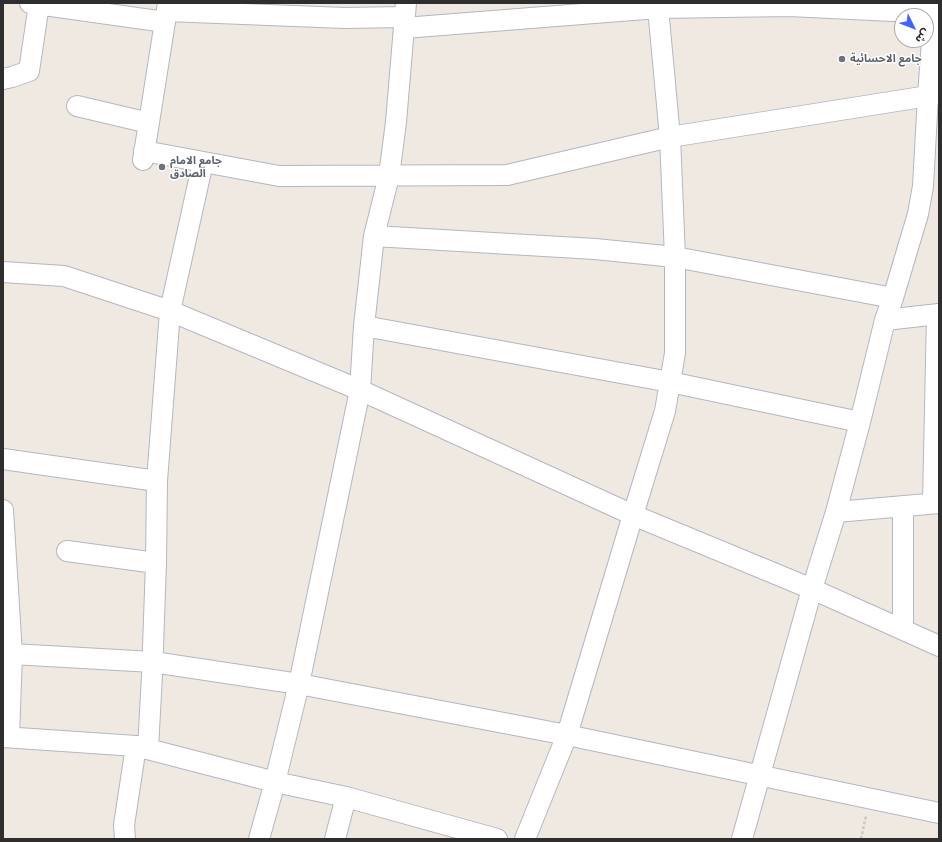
<!DOCTYPE html>
<html>
<head>
<meta charset="utf-8">
<style>
  body { margin:0 }
  #map { position:relative; width:942px; height:842px; overflow:hidden; background:#efe9e1; font-family:"Varela Round","Noto Sans Arabic",sans-serif }
  canvas { display:block }
  .frame { position:absolute; inset:0; border:4px solid #2e2e2e; pointer-events:none }
  .north { position:absolute; left:894px; top:8px; width:40px; height:40px; box-sizing:border-box; background:#fff; border:1px solid #ababab; border-radius:50%; rotate:133deg; font-size:11px; font-weight:700; line-height:16px; text-align:center; color:#2e2e2e }
  .north::after { content:''; display:block; margin:auto; width:14px; height:18px; background:#4264fb; clip-path:polygon(50% 0,100% 100%,50% 72%,0 100%) }
</style>
</head>
<body>
<div id="map">
<canvas width="942" height="842"></canvas>
<div class="frame"></div>
<div class="north">ش</div>
</div>
<script>
const c = document.querySelector('canvas').getContext('2d');
c.lineJoin = 'round';
function poly(rows) {
  const path = new Path2D();
  for (const r of rows) {
    path.moveTo(r[0], r[1]);
    for (let i = 2; i < r.length; i += 2) path.lineTo(r[i], r[i + 1]);
  }
  return path;
}
function stroke(path, color, width, dash) {
  c.strokeStyle = color;
  c.lineWidth = width;
  c.lineCap = dash ? 'butt' : 'round';
  c.setLineDash(dash || []);
  c.stroke(path);
}
function drawText(font, color, halo, rows, align = 'center') {
  c.font = font + ' "Varela Round","Noto Sans Arabic",sans-serif';
  c.lineWidth = 3;
  c.setLineDash([]);
  c.textBaseline = 'middle';
  c.strokeStyle = halo;
  c.fillStyle = color;
  for (const [text, x, y, turn = 0] of rows) {
    c.save();
    c.translate(x, y);
    c.rotate((+turn || 0) * Math.PI / 180);
    c.textAlign = isNaN(turn) ? turn : align;
    if (halo) c.strokeText(text, 0, 0);
    c.fillText(text, 0, 0);
    c.restore();
  }
}
const minor = poly([
  [30,3,165,22],
  [167,11,345,18,404,17],
  [404,28,658,8,789,6,934,13],
  [3,79,12,77,29,71,39,4],
  [77,106,149,123],
  [144,151,279,176,507,175,670,137,928,96,939,93],
  [143,160,168,3],
  [374,236,595,249,675,257,893,298],
  [3,272,64,276,170,311,360,390,633,515,812,589,939,646],
  [885,320,939,314],
  [364,326,670,382,860,422],
  [3,459,157,481],
  [933,503,937,314],
  [903,506,903,629],
  [3,510,12,654,9,737],
  [836,512,939,503],
  [67,551,156,563],
  [12,654,153,662,299,684,567,735,939,813],
  [3,737,136,746,275,782,346,797,497,839],
  [148,749,152,675,156,563,157,481,170,311,203,162],
  [125,839,124,825,136,746],
  [259,839,275,782,299,684,360,390,364,326,374,236,389,176,396,122,406,3],
  [335,839,346,797],
  [525,839,567,735,633,515,665,411,675,353,675,257,670,137,658,8],
  [742,839,812,589,836,512,860,422,885,320,893,298,918,214,923,186,928,96,934,13,937,3]
]);
stroke(minor, '#b4b7c1', 22);
stroke(poly([
  [861,839,866,816]
]), '#c9c9c9', 2.5, [3, 2]);
stroke(minor, '#fff', 20);
for (const [x, y, r, color] of [
  [842,59,4,"#6b7280"],
  [162,167,4,"#6b7280"]
]) {
  const dot = new Path2D();
  dot.arc(x, y, r, 0, 2 * Math.PI);
  c.fillStyle = color;
  c.fill(dot);
  stroke(dot, '#fff', 1.5);
}
drawText('bold 11px', '#5b616d', '#fff', [
  ["جامع الاحسائية",850,59],
  ["جامع الامام",170,161],
  ["الصادق",170,174]
], 'left');
</script>
</body>
</html>
